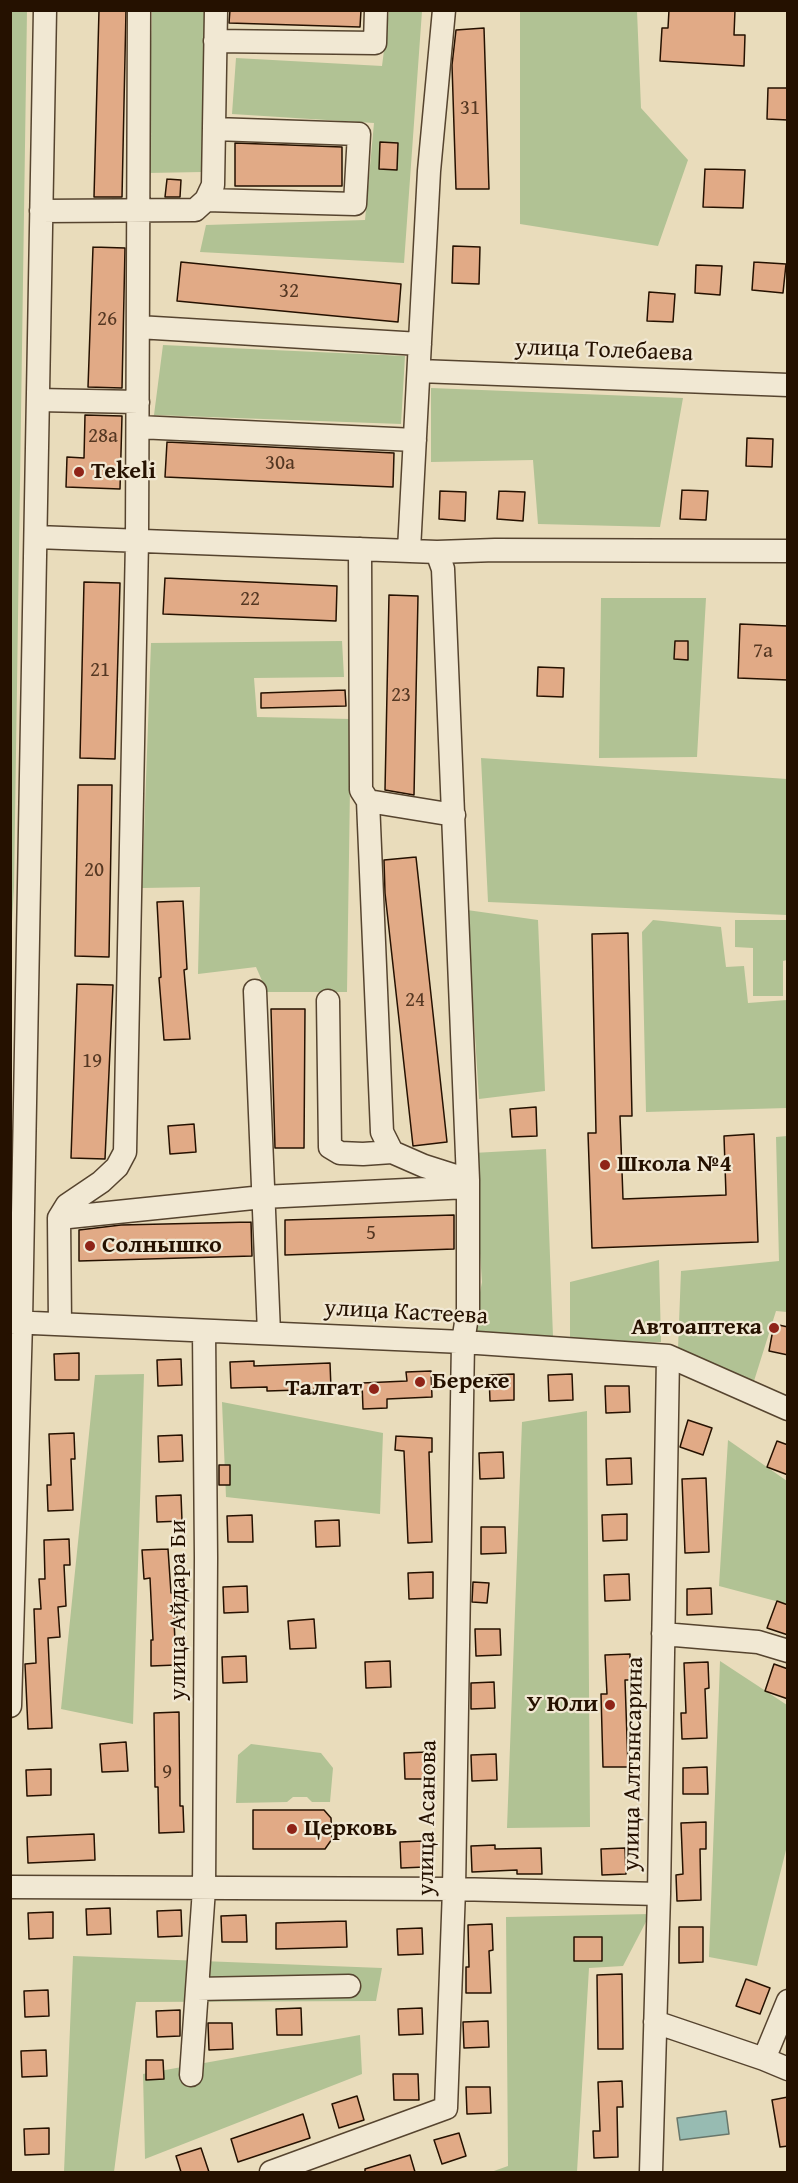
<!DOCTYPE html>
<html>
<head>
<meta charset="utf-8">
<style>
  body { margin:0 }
  #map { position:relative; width:798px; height:2183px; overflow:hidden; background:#e9dcbb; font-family:"Gentium Book Plus",serif }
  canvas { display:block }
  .frame { position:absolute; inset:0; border:12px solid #251100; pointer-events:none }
</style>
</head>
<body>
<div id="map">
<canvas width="798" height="2183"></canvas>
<div class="frame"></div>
</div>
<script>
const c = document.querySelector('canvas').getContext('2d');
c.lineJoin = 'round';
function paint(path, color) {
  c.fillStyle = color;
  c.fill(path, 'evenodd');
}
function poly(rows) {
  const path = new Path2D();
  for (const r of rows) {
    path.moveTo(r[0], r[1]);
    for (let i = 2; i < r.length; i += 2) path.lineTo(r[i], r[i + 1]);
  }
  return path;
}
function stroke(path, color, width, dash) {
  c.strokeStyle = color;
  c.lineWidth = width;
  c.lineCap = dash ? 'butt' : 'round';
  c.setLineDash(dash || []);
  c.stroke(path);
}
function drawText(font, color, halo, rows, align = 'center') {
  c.font = font + ' "Gentium Book Plus",serif';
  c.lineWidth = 4.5;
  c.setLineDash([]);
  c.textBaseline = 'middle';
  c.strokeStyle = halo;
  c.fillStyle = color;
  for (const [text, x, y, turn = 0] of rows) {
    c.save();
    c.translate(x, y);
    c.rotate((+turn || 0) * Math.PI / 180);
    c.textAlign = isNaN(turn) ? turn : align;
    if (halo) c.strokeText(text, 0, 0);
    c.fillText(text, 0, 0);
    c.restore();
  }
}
paint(poly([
  [27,11,14,887,11,939,10,11],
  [152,11,205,11,202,172,147,173],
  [389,11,422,11,404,263,200,252,206,225,365,220,374,123,232,114,236,58,382,66],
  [520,11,637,11,641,108,688,160,658,246,520,224],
  [163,345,405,356,401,424,154,415],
  [431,388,683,398,660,527,538,524,533,460,431,462],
  [601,598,706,598,697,757,599,758],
  [342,641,344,677,254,678,257,717,351,719,347,992,267,992,256,967,198,974,200,887,142,888,151,643],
  [481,758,787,779,787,915,488,902],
  [467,910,538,920,545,1091,479,1099],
  [653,920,721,927,726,967,744,966,748,1003,787,1000,787,1108,646,1112,642,932],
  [735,920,787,920,787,960,783,961,783,996,753,996,753,948,735,947],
  [787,1136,787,1312,776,1311,754,1381,678,1349,681,1271,779,1261,776,1137],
  [546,1149,553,1337,472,1334,482,1282,473,1153],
  [659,1260,661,1342,570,1341,570,1282],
  [144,1374,133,1724,61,1709,95,1375],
  [222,1402,383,1433,380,1514,226,1497],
  [587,1411,590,1827,507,1828,522,1422],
  [728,1440,787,1481,787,1604,719,1586],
  [720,1661,787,1705,788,1842,757,1966,709,1957],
  [251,1744,321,1753,333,1768,330,1802,312,1802,307,1797,293,1797,287,1802,236,1803,238,1755],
  [650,1914,623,1966,589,1968,577,2172,491,2172,508,2166,506,1917],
  [73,1956,382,1968,376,2001,136,2002,114,2172,64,2172],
  [360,2035,362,2074,145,2159,143,2074]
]), '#b1c294');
const water = poly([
  [726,2111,729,2134,680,2140,677,2118,726,2111]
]);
paint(water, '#97bbb2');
stroke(water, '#69776b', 1.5);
const building = poly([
  [99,10,126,10,122,197,94,197,99,10],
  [230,10,361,10,360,27,229,23,230,10],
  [669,10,735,10,734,35,745,35,744,66,660,61,662,28,668,28,669,10],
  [484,28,489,189,456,189,452,65,456,30,484,28],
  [768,88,788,88,788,120,767,119,768,88],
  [380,142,398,143,397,170,379,169,380,142],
  [235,143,342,147,342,186,235,186,235,143],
  [705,169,745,170,743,208,703,207,705,169],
  [167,179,181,180,180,197,165,197,167,179],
  [453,246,480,247,479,284,452,283,453,246],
  [93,247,125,248,122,388,88,387,93,247],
  [181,262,401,284,398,322,177,301,181,262],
  [754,262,786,264,783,293,752,290,754,262],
  [696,265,722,266,720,295,695,293,696,265],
  [649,292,675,294,673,322,647,321,649,292],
  [85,415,122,416,120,489,66,487,67,457,84,458,85,415],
  [747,438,773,439,772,467,746,466,747,438],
  [167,442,394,453,393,487,165,477,167,442],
  [682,490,708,491,706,520,680,519,682,490],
  [440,491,466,492,465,521,439,519,440,491],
  [499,491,525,492,523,521,497,519,499,491],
  [165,578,337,586,336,621,163,614,165,578],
  [84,582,120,583,115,759,80,758,84,582],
  [389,595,418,596,414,795,385,790,389,595],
  [740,624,788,626,788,680,738,678,740,624],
  [675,641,688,641,688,660,674,659,675,641],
  [538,667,564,668,563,697,537,696,538,667],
  [345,690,346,706,261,708,261,693,345,690],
  [78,785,112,785,109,957,75,956,78,785],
  [416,857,447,1142,413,1146,385,893,384,860,416,857],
  [183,901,187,969,184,970,190,1039,164,1040,159,978,161,977,157,902,183,901],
  [628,933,632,1116,620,1116,623,1199,726,1195,724,1136,754,1134,758,1242,592,1248,588,1133,596,1133,592,934,628,933],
  [77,984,113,985,105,1159,71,1158,77,984],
  [271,1009,305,1009,304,1148,275,1148,271,1009],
  [536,1107,537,1136,512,1137,510,1109,536,1107],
  [194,1124,196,1152,170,1154,168,1126,194,1124],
  [454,1215,454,1249,285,1255,285,1220,454,1215],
  [251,1222,252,1256,79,1261,79,1230,121,1225,251,1222],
  [774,1324,788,1327,788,1355,769,1351,774,1324],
  [79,1353,79,1380,55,1380,54,1354,79,1353],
  [181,1359,182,1385,158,1386,157,1360,181,1359],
  [254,1361,254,1366,330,1363,331,1389,267,1391,267,1387,231,1388,230,1362,254,1361],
  [431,1371,432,1397,387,1399,387,1408,363,1409,362,1383,407,1381,406,1372,431,1371],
  [514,1374,514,1400,490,1401,489,1375,514,1374],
  [572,1374,573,1400,549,1401,548,1375,572,1374],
  [605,1386,629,1386,630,1412,606,1413,605,1386],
  [688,1420,712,1428,703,1455,680,1447,688,1420],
  [74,1433,75,1459,71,1459,73,1510,48,1511,47,1485,51,1485,49,1434,74,1433],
  [182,1435,183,1461,159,1462,158,1436,182,1435],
  [396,1436,432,1438,432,1452,429,1452,432,1542,408,1543,404,1451,395,1450,396,1436],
  [777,1441,788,1445,788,1475,767,1467,777,1441],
  [503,1452,504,1478,480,1479,479,1453,503,1452],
  [631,1458,632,1484,607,1485,606,1459,631,1458],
  [219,1465,230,1465,230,1485,219,1485,219,1465],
  [706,1478,709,1552,685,1553,682,1479,706,1478],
  [181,1495,182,1521,157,1522,156,1496,181,1495],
  [627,1514,627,1540,603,1541,602,1515,627,1514],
  [252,1515,253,1542,228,1542,227,1516,252,1515],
  [339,1520,340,1546,316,1547,315,1521,339,1520],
  [481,1527,505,1527,506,1553,481,1554,481,1527],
  [69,1539,70,1565,64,1565,66,1606,58,1607,60,1637,48,1638,52,1728,28,1729,25,1664,36,1663,34,1609,41,1609,39,1579,45,1579,44,1540,69,1539],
  [168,1549,171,1593,176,1593,177,1619,174,1619,176,1665,151,1666,151,1640,153,1640,150,1578,144,1579,142,1550,168,1549],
  [433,1572,433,1598,409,1599,408,1573,433,1572],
  [629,1574,630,1600,605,1601,604,1575,629,1574],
  [473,1582,489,1583,487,1603,472,1602,473,1582],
  [247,1586,248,1612,224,1613,223,1587,247,1586],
  [711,1588,712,1614,687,1615,687,1589,711,1588],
  [777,1601,788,1605,788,1635,767,1628,777,1601],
  [314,1619,316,1648,290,1649,288,1621,314,1619],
  [475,1629,500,1629,501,1655,476,1656,475,1629],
  [630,1654,630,1680,625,1680,628,1767,603,1767,601,1694,607,1694,605,1655,630,1654],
  [246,1656,247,1682,223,1683,222,1657,246,1656],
  [390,1661,391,1687,366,1688,365,1662,390,1661],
  [708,1662,709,1688,705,1689,707,1738,682,1739,681,1713,686,1713,684,1663,708,1662],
  [774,1664,788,1669,788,1699,765,1691,774,1664],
  [494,1682,495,1708,471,1709,471,1683,494,1682],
  [179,1712,180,1806,183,1806,184,1832,159,1833,158,1787,155,1787,154,1713,179,1712],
  [126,1742,128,1771,102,1772,100,1744,126,1742],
  [428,1752,429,1779,405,1779,404,1753,428,1752],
  [496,1754,497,1780,472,1781,471,1755,496,1754],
  [707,1767,708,1794,683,1794,683,1768,707,1767],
  [51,1769,51,1795,27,1796,26,1770,51,1769],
  [253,1810,324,1810,331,1818,332,1839,325,1849,253,1849,253,1810],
  [706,1822,706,1849,700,1849,701,1900,677,1901,676,1875,683,1874,681,1823,706,1822],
  [94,1834,95,1860,28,1863,27,1837,94,1834],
  [424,1841,425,1867,401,1868,400,1842,424,1841],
  [495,1845,495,1849,541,1848,542,1874,517,1874,517,1870,472,1872,471,1846,495,1845],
  [625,1848,626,1874,602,1875,601,1849,625,1848],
  [110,1908,111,1934,87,1935,86,1909,110,1908],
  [181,1910,182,1936,158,1937,157,1911,181,1910],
  [53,1912,53,1938,29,1939,28,1913,53,1912],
  [246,1915,247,1942,222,1942,221,1916,246,1915],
  [346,1921,347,1947,276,1949,276,1923,346,1921],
  [492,1924,493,1950,489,1951,491,1993,466,1993,466,1967,469,1967,468,1925,492,1924],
  [679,1927,703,1927,703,1962,679,1963,679,1927],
  [422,1928,423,1954,398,1955,397,1929,422,1928],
  [574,1937,602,1937,602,1961,574,1961,574,1937],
  [622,1974,623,2049,598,2049,597,1975,622,1974],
  [746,1979,770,1988,760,2014,736,2006,746,1979],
  [48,1990,49,2016,25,2017,24,1991,48,1990],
  [301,2008,302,2035,277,2035,276,2009,301,2008],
  [422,2008,423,2034,399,2035,398,2009,422,2008],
  [180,2010,180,2036,157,2037,156,2011,180,2010],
  [488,2021,489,2047,464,2048,463,2022,488,2021],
  [208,2023,232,2023,233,2049,209,2050,208,2023],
  [46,2050,47,2076,22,2077,21,2051,46,2050],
  [146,2060,163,2060,164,2079,146,2080,146,2060],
  [393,2074,418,2074,419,2100,394,2100,393,2074],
  [622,2081,623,2107,617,2107,618,2157,594,2158,593,2131,600,2131,598,2082,622,2081],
  [466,2087,490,2087,491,2113,467,2114,466,2087],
  [357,2096,364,2120,339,2128,332,2104,357,2096],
  [788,2097,788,2146,780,2147,772,2100,788,2097],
  [303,2114,310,2138,238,2162,231,2139,303,2114],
  [49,2128,49,2154,25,2155,24,2129,49,2128],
  [459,2133,466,2156,442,2164,434,2140,459,2133],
  [201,2148,209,2172,181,2172,176,2156,201,2148],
  [410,2155,415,2172,365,2172,365,2169,410,2155]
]);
paint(building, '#e1aa86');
stroke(building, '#251100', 1.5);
const minor = poly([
  [215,41,375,43,376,10],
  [206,200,355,204,359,134,214,129],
  [41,211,195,210,206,200,213,185,216,10],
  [138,327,420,344],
  [419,371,788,385],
  [38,400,138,402],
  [138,427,415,440],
  [36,537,437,552,443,569,468,1180,468,1310,463,1342,454,1889,446,2108,271,2172],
  [360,549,361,790,368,801,454,815],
  [409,550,429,171,444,10],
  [437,552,495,550,788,551],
  [368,801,382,1132,392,1152,424,1166,468,1180],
  [255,991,269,1333],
  [328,1001,330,1147,340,1153,363,1154,392,1152],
  [59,1218,263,1197,468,1187],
  [10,1322,463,1342,668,1356,788,1409],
  [60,1324,59,1218,67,1205,101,1182,117,1167,125,1152,137,540,139,10],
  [663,1634,758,1642,788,1651],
  [10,1706,21,1322,45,10],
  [10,1887,454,1889,659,1894],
  [197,1989,349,1986],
  [655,2022,764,2059,788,2069],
  [764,2059,788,2001],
  [191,2075,204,1889,206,1558,204,1331],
  [651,2172,659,1894,668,1356]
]);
stroke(minor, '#56442f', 25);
stroke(minor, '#f1e8d3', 22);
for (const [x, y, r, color] of [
  [79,472,6,"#8f2418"],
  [605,1165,6,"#8f2418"],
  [90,1246,6,"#8f2418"],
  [774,1328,6,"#8f2418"],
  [420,1382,6,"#8f2418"],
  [374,1389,6,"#8f2418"],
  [610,1705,6,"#8f2418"],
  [292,1829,6,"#8f2418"]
]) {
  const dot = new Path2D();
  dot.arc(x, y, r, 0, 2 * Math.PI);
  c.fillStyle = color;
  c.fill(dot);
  stroke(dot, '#f1e8d3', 2);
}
drawText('21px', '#543722', null, [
  ["31",470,109],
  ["32",289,292],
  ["26",107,320],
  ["28а",103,437],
  ["30а",280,464],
  ["22",250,600],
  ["7а",763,652],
  ["21",100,671],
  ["23",401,696],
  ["20",94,871],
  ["24",415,1001],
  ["19",92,1062],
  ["5",371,1234],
  ["9",167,1773]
]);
drawText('24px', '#251100', '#f1e8d3', [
  ["улица Толебаева",604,351,2],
  ["улица Кастеева",406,1313,3],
  ["улица Айдара Би",179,1610,-90],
  ["улица Алтынсарина",634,1764,-89],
  ["улица Асанова",428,1818,-89]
]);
drawText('bold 24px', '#251100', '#f1e8d3', [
  ["Tekeli",91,472],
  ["Школа №4",617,1165],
  ["Солнышко",102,1246],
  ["Автоаптека",762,1328,"right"],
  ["Береке",432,1382],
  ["Талгат",362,1389,"right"],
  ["У Юли",598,1705,"right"],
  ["Церковь",304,1829]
], 'left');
</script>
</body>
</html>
